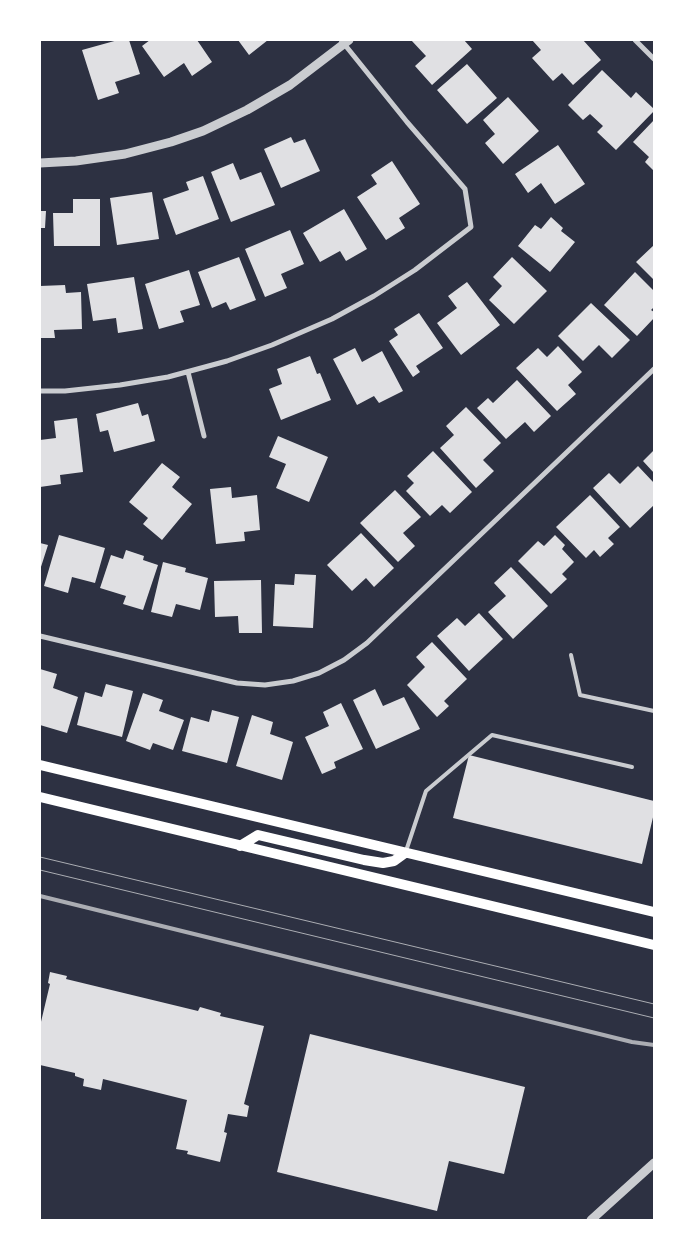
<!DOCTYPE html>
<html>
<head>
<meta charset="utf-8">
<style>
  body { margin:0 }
  #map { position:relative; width:694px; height:1260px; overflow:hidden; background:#2d3142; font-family:Inter,sans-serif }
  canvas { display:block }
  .frame { position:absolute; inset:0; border:41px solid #fff; pointer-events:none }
</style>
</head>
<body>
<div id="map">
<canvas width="694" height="1260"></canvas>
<div class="frame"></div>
</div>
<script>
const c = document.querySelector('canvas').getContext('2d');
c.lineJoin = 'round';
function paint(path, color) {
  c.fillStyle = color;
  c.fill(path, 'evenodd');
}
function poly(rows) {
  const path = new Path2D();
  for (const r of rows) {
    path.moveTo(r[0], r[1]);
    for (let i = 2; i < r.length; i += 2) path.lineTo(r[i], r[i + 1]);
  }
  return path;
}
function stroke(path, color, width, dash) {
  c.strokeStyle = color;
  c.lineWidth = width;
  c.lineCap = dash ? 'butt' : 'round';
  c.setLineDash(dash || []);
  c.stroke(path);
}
paint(poly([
  [118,40,129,40,140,74,115,82,119,93,98,100,82,50],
  [150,40,197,40,212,62,192,76,184,63,164,77,142,46],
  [238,40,268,40,249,55],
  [411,40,464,40,472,49,432,85,415,66,426,56],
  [532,40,583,40,601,60,573,85,562,73,553,81,532,58,541,50],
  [467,64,497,98,467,124,437,90],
  [602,70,631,98,636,92,654,109,654,111,616,150,597,132,603,126,590,114,583,120,568,105],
  [508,97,539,131,503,164,485,143,495,134,483,120],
  [654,120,654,171,645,162,649,157,633,142],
  [291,137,294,143,305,139,320,171,281,188,264,149],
  [558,145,585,184,555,204,541,183,528,193,515,174],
  [392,161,420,204,399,218,405,228,386,240,357,197,377,184,371,175],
  [233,163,240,180,261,172,275,205,231,222,211,172],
  [203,176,219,219,176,235,163,199,189,190,186,182],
  [152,192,159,239,117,245,110,198],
  [73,199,100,199,100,246,54,246,53,213,73,213],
  [344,209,367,249,346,261,340,251,320,262,303,233],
  [40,211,46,211,45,228,40,228],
  [551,217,563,228,561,231,575,242,550,272,518,246,535,225,541,229],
  [290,230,304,264,281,274,287,288,265,297,245,249],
  [654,245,654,280,636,262],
  [239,257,256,300,230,310,226,302,212,308,198,272],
  [512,257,547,291,514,324,489,300,502,286,493,277],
  [189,270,200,305,180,311,184,322,159,329,145,284],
  [635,272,654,291,654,307,651,310,654,312,654,318,637,336,604,305],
  [134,277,143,329,118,333,116,318,93,321,87,284],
  [467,282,500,325,461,355,437,323,457,308,448,296],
  [65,285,66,293,81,292,82,329,54,330,55,338,40,338,40,286],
  [591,303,630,340,612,358,599,345,583,361,558,336],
  [419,313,443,348,416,366,420,372,413,377,389,341,398,335,394,329],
  [558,346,582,372,568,385,576,394,557,411,516,368,538,348,547,357],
  [355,348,362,362,382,351,403,391,379,403,374,396,357,405,333,359],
  [310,356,317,374,320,373,331,400,281,420,269,389,282,384,277,369],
  [517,380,551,416,534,432,525,422,506,439,477,408,488,398,493,403],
  [138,403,142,416,148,414,155,441,114,452,108,430,100,432,96,414],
  [466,407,501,443,483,460,494,471,476,488,440,448,454,435,446,426],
  [77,418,83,472,60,475,61,484,40,487,40,440,56,438,54,421],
  [278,436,328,457,309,502,276,488,286,464,269,457],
  [654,450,654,473,643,461],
  [433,451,472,492,450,513,442,505,430,516,406,491,414,483,407,476],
  [162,463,180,477,172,487,192,504,162,540,143,524,148,518,129,502],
  [638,466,654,483,654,505,630,528,593,488,609,473,620,484],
  [231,487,232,498,257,495,260,530,244,532,245,541,216,544,210,489],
  [395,490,421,517,403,533,415,546,398,562,360,523],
  [590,495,620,527,608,538,614,544,600,557,594,550,586,558,556,527],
  [361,533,394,568,374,587,366,578,352,591,327,565],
  [59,535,105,548,95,583,72,577,68,593,44,586],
  [555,535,565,545,562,549,574,562,562,574,567,579,551,594,518,561,538,541,544,546],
  [40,543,48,545,40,570],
  [126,550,144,556,143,560,158,565,143,610,123,604,126,596,100,588,111,555,123,559],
  [163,562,186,568,185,572,208,578,200,610,176,604,172,617,151,612],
  [511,567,548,606,513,639,488,612,506,596,494,583],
  [295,574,316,575,313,628,273,626,275,584,294,585],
  [261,580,262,633,239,633,238,616,215,617,214,581],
  [479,613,503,639,469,671,437,636,457,618,465,626],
  [432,642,467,679,444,701,449,706,437,717,407,685,425,667,416,657],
  [40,669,57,674,53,688,78,697,67,733,40,725],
  [106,684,133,691,122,737,77,725,85,692,102,697],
  [375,689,383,706,404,697,420,729,376,749,353,700],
  [143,693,163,700,159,711,184,720,173,750,153,743,150,750,126,741],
  [341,703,363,749,334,762,336,768,322,774,305,737,329,726,323,712],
  [212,710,239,717,227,763,182,751,191,717,209,722],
  [252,715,273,722,270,734,293,742,282,780,236,766],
  [469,755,654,801,654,813,642,864,453,818],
  [50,972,67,976,66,979,198,1011,200,1007,221,1013,220,1016,264,1026,244,1104,249,1106,247,1117,228,1114,224,1132,227,1133,220,1162,187,1154,188,1151,176,1149,187,1100,103,1079,101,1090,83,1086,84,1079,75,1076,75,1073,40,1065,40,1026,50,984,48,983],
  [310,1034,525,1087,504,1174,449,1161,437,1211,277,1172]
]), '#e0e0e3');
stroke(poly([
  [571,655,580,695,654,711],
  [406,851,426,791,492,735,632,767]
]), '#caccd0', 4);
stroke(poly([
  [635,40,654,59],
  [188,372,204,436],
  [40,391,65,391,120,385,168,377,227,361,272,345,332,319,374,296,415,270,471,227,465,189,407,122,341,40],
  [40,636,237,683,265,685,293,681,319,673,344,660,367,643,654,369]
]), '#caccd0', 5);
stroke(poly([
  [40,163,76,161,125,154,171,142,203,131,247,110,290,85,349,40],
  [591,1220,654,1163]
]), '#caccd0', 9);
stroke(poly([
  [40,765,654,912],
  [40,797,654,945],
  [240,846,258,835,364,860,383,863,394,861,405,853]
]), '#fff', 10);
stroke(poly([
  [40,857,654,1004],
  [40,870,654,1018]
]), '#abadb3', 1);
stroke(poly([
  [40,896,632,1042,654,1045]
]), '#abadb3', 4);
</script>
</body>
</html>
